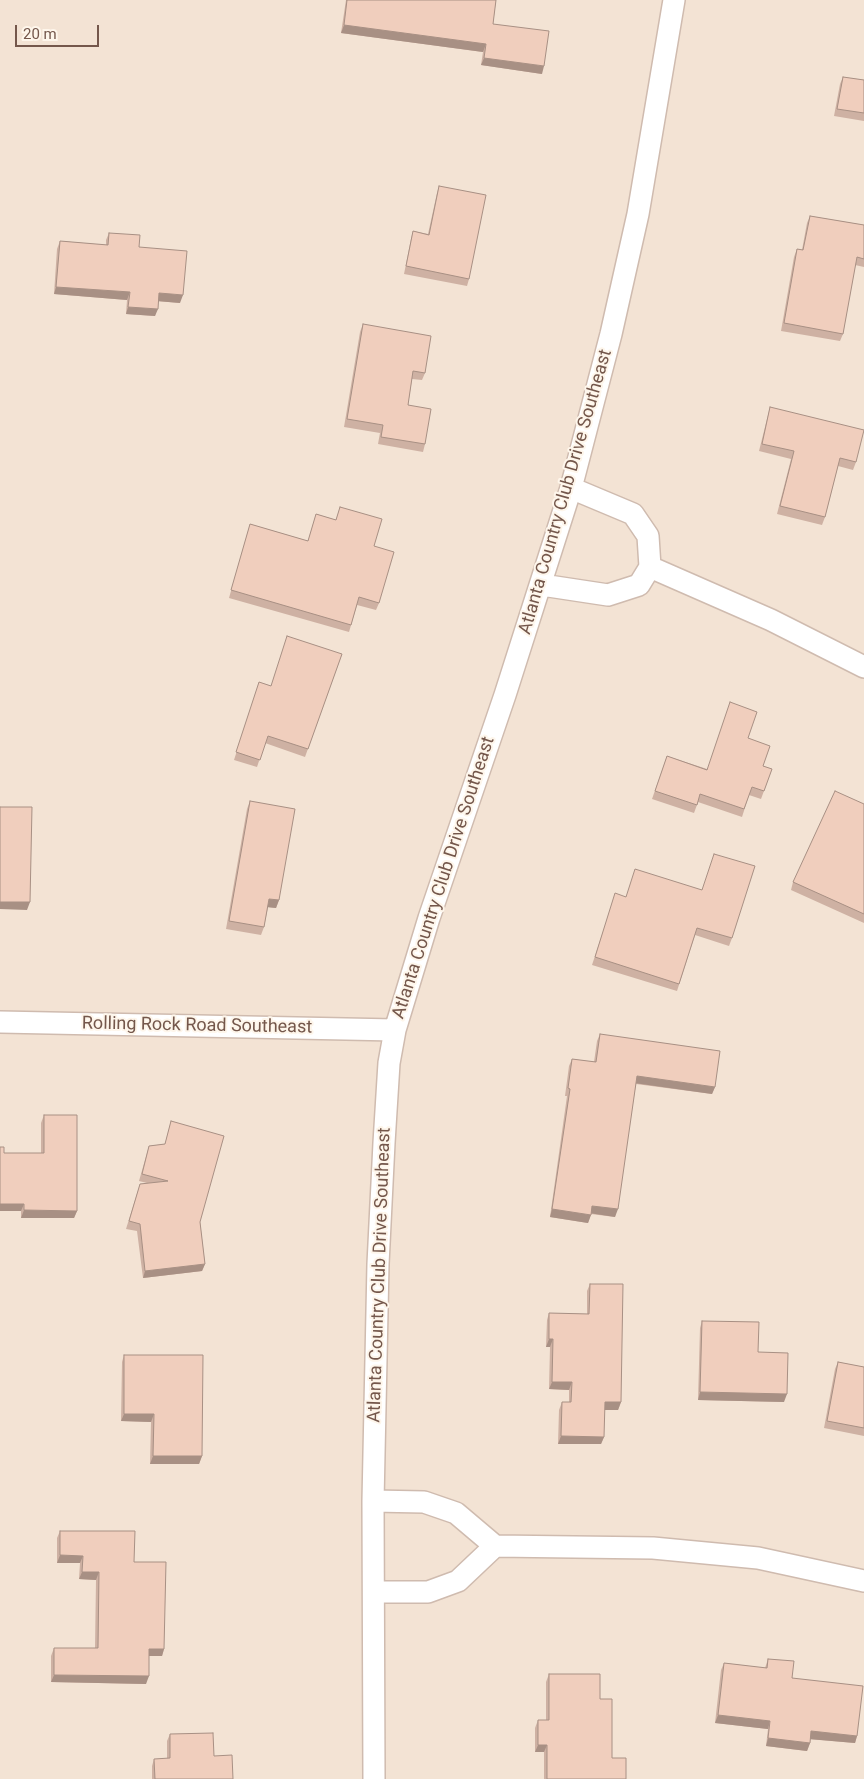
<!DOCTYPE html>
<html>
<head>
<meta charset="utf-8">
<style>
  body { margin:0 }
  #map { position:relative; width:864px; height:1779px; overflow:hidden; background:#fcf1e5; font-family:Roboto,sans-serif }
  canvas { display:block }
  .scale { position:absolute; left:15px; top:25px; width:84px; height:22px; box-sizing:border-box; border:2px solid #74574b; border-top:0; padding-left:6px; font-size:15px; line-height:18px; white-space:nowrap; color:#74574b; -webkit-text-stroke:4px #fef6eb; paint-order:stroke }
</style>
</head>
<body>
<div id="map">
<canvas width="864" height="1779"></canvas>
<div class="scale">20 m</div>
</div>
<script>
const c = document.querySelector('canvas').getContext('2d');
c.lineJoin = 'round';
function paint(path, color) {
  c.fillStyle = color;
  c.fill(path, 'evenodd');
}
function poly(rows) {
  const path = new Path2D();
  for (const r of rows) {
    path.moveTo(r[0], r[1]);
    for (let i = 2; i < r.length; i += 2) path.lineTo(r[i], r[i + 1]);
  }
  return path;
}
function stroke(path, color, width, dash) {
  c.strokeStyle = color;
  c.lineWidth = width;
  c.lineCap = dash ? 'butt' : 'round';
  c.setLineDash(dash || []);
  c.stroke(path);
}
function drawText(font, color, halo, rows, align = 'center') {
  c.font = font + ' Roboto,sans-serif';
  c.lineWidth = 4;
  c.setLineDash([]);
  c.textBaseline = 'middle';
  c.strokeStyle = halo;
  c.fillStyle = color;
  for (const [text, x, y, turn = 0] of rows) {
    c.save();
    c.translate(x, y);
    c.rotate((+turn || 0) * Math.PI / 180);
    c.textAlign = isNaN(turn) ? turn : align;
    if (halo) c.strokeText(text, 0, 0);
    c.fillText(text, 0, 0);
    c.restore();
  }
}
paint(poly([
  [0,0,864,0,864,1779,0,1779]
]), '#f3e3d4');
const street = poly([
  [650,567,771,620,864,667],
  [542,585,608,595,639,585,650,567,648,536,633,514,571,488],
  [0,1022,395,1030],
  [373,1501,424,1502,456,1513,495,1546,653,1548,758,1558,864,1581],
  [374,1592,428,1592,458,1581,495,1546],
  [374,1779,373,1501,378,1264,384,1143,389,1063,395,1030,429,918,505,695,571,488,611,334,638,214,674,0]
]);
stroke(street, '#cfbbaf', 24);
stroke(street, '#fff', 21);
paint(poly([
  [346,0,496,0,493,24,542,74,481,65,483,52,341,33],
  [843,77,864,80,864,121,834,116,840,84],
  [439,186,469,279,467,286,404,274,411,239,413,231,428,234,437,193],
  [810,216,864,225,864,267,855,265,843,334,840,341,781,331,794,257,797,249,802,250,807,223],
  [109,233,139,247,180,303,158,301,155,316,126,314,127,300,54,294,57,249,60,241,106,245,106,240],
  [363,324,425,373,422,380,412,379,408,405,425,444,423,452,378,444,380,433,344,427,360,332],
  [770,407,856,462,853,470,838,466,825,517,822,525,777,514,791,459,759,451],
  [340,507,374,546,379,603,376,610,357,605,349,632,229,598,250,524,308,541,316,514,336,520],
  [342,654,305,757,265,743,257,767,234,760,259,682,271,686],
  [748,738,763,766,772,769,761,799,749,795,742,817,698,802,694,813,652,799,667,756,707,769],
  [250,801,279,900,276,908,268,907,264,927,261,935,226,929,247,809],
  [864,804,864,923,791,890,793,882],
  [613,901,732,938,729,946,695,935,677,991,592,965],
  [600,1034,715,1087,712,1094,636,1084,615,1217,591,1214,588,1223,550,1217,567,1096,565,1096,569,1066,572,1059,594,1062,597,1041],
  [44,1115,77,1211,74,1218,21,1218,21,1211,0,1211,4,1153,41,1153,41,1123],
  [171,1121,200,1222,205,1264,202,1271,143,1278,137,1231,126,1229,140,1184,147,1183,139,1181,149,1146,165,1144],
  [590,1284,621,1402,618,1410,604,1410,604,1437,601,1444,558,1444,559,1410,562,1402,569,1402,569,1390,549,1389,550,1347,546,1347,547,1320,549,1313,587,1314,587,1291],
  [702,1321,758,1352,784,1402,698,1400,700,1328],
  [124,1355,202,1456,199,1464,150,1464,151,1422,121,1421,122,1362],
  [838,1362,864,1367,864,1436,824,1428,835,1369],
  [60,1531,134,1562,164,1649,162,1656,149,1656,146,1684,51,1682,51,1656,54,1648,95,1648,96,1580,79,1579,80,1563,57,1563,57,1538],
  [768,1659,792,1678,857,1736,855,1743,810,1739,810,1743,807,1751,766,1746,768,1729,715,1723,721,1670,724,1663,765,1668],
  [549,1674,600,1699,612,1758,626,1779,544,1779,544,1752,535,1752,535,1728,538,1720,546,1720,546,1682],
  [170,1734,214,1756,233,1779,152,1779,152,1766,154,1759,167,1759,167,1741]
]), '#ceb1a3');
paint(poly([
  [344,25,486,44,483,52,341,33],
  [484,58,544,66,542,74,481,65],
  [56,287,130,292,127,300,54,294],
  [159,293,183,295,180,303,156,301],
  [128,307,158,309,155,316,126,314],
  [269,899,279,900,276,908,266,907],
  [0,902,30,902,27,910,0,909],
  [637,1076,715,1087,712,1094,634,1083],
  [0,1204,24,1204,21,1211,0,1211],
  [592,1206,618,1209,615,1217,589,1213],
  [552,1209,591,1215,588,1223,550,1217],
  [24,1210,77,1211,74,1218,21,1218],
  [205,1264,202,1271,143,1278,145,1271],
  [549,1339,553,1339,550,1347,546,1347],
  [552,1382,572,1382,569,1390,549,1389],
  [700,1392,787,1394,784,1402,698,1400],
  [605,1402,621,1402,618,1410,602,1410],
  [124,1414,154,1414,151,1422,121,1421],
  [561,1436,604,1437,601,1444,558,1444],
  [153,1456,202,1456,199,1464,150,1464],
  [60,1555,83,1556,80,1563,57,1563],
  [82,1572,99,1572,96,1580,79,1579],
  [149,1649,164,1649,162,1656,147,1656],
  [54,1675,149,1676,146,1684,51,1682],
  [718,1715,770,1721,768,1729,715,1723],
  [811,1731,857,1736,855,1743,808,1739],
  [768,1738,810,1743,807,1751,766,1746],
  [538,1745,547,1745,544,1752,535,1752]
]), '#a89084');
const building = poly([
  [347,0,496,0,493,24,549,31,544,66,484,58,486,44,344,25,347,0],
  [843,77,864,80,864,113,837,109,843,77],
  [439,186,486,195,469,279,406,266,413,231,429,235,439,186],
  [810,216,864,225,864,259,857,257,843,334,784,323,797,249,803,250,810,216],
  [109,233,140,235,139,247,187,251,183,295,159,293,158,309,128,307,130,292,56,287,60,241,108,245,109,233],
  [363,324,431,336,425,373,413,371,408,405,431,409,425,444,381,437,383,425,347,419,363,324],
  [770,407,864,430,856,462,840,458,825,517,780,506,794,451,762,444,770,407],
  [340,507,382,519,374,546,394,552,379,603,359,597,351,625,231,590,250,524,308,541,316,514,336,520,340,507],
  [287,636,342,654,308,749,268,736,260,760,236,752,259,682,271,686,287,636],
  [730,702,757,712,748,738,770,746,763,766,772,769,764,791,752,787,744,809,700,794,697,805,655,791,667,756,707,770,730,702],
  [835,791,864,804,864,914,793,882,835,791],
  [250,801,295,809,279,900,269,899,264,927,229,921,250,801],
  [0,807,32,807,30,902,0,902,0,807],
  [714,854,755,866,732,938,697,928,679,984,595,957,615,893,626,897,635,869,702,890,714,854],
  [600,1034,720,1051,715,1087,637,1076,618,1209,592,1206,591,1215,552,1209,570,1089,568,1088,572,1059,596,1062,600,1034],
  [44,1115,77,1115,77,1211,24,1210,24,1204,0,1204,0,1147,4,1147,4,1153,44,1153,44,1115],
  [171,1121,224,1136,200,1222,205,1264,145,1271,140,1224,129,1221,140,1184,168,1181,142,1174,149,1146,165,1144,171,1121],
  [590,1284,623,1284,621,1402,605,1402,604,1437,561,1436,562,1402,571,1402,572,1382,552,1382,553,1339,549,1339,549,1313,589,1314,590,1284],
  [702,1321,759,1322,758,1352,788,1353,787,1394,700,1392,702,1321],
  [124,1355,203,1355,202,1456,153,1456,154,1414,124,1414,124,1355],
  [838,1362,864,1367,864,1428,827,1421,838,1362],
  [60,1531,135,1531,134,1562,166,1562,164,1649,149,1649,149,1676,54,1675,54,1648,98,1648,99,1572,82,1572,83,1556,60,1555,60,1531],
  [768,1659,794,1661,792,1678,863,1686,857,1736,811,1731,810,1743,768,1738,770,1721,718,1715,724,1663,767,1668,768,1659],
  [549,1674,600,1674,600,1699,612,1699,612,1758,626,1758,626,1779,547,1779,547,1745,538,1745,538,1720,549,1720,549,1674],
  [213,1733,214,1756,232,1755,233,1779,155,1779,154,1759,170,1758,170,1734,213,1733]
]);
paint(building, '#f0cebd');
stroke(building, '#a89084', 1);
drawText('18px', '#74574b', '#fef6eb', [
  ["Atlanta Country Club Drive Southeast",566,492,-74],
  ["Atlanta Country Club Drive Southeast",444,878,-72],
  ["Rolling Rock Road Southeast",197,1026,1],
  ["Atlanta Country Club Drive Southeast",380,1275,-88]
]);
</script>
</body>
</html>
